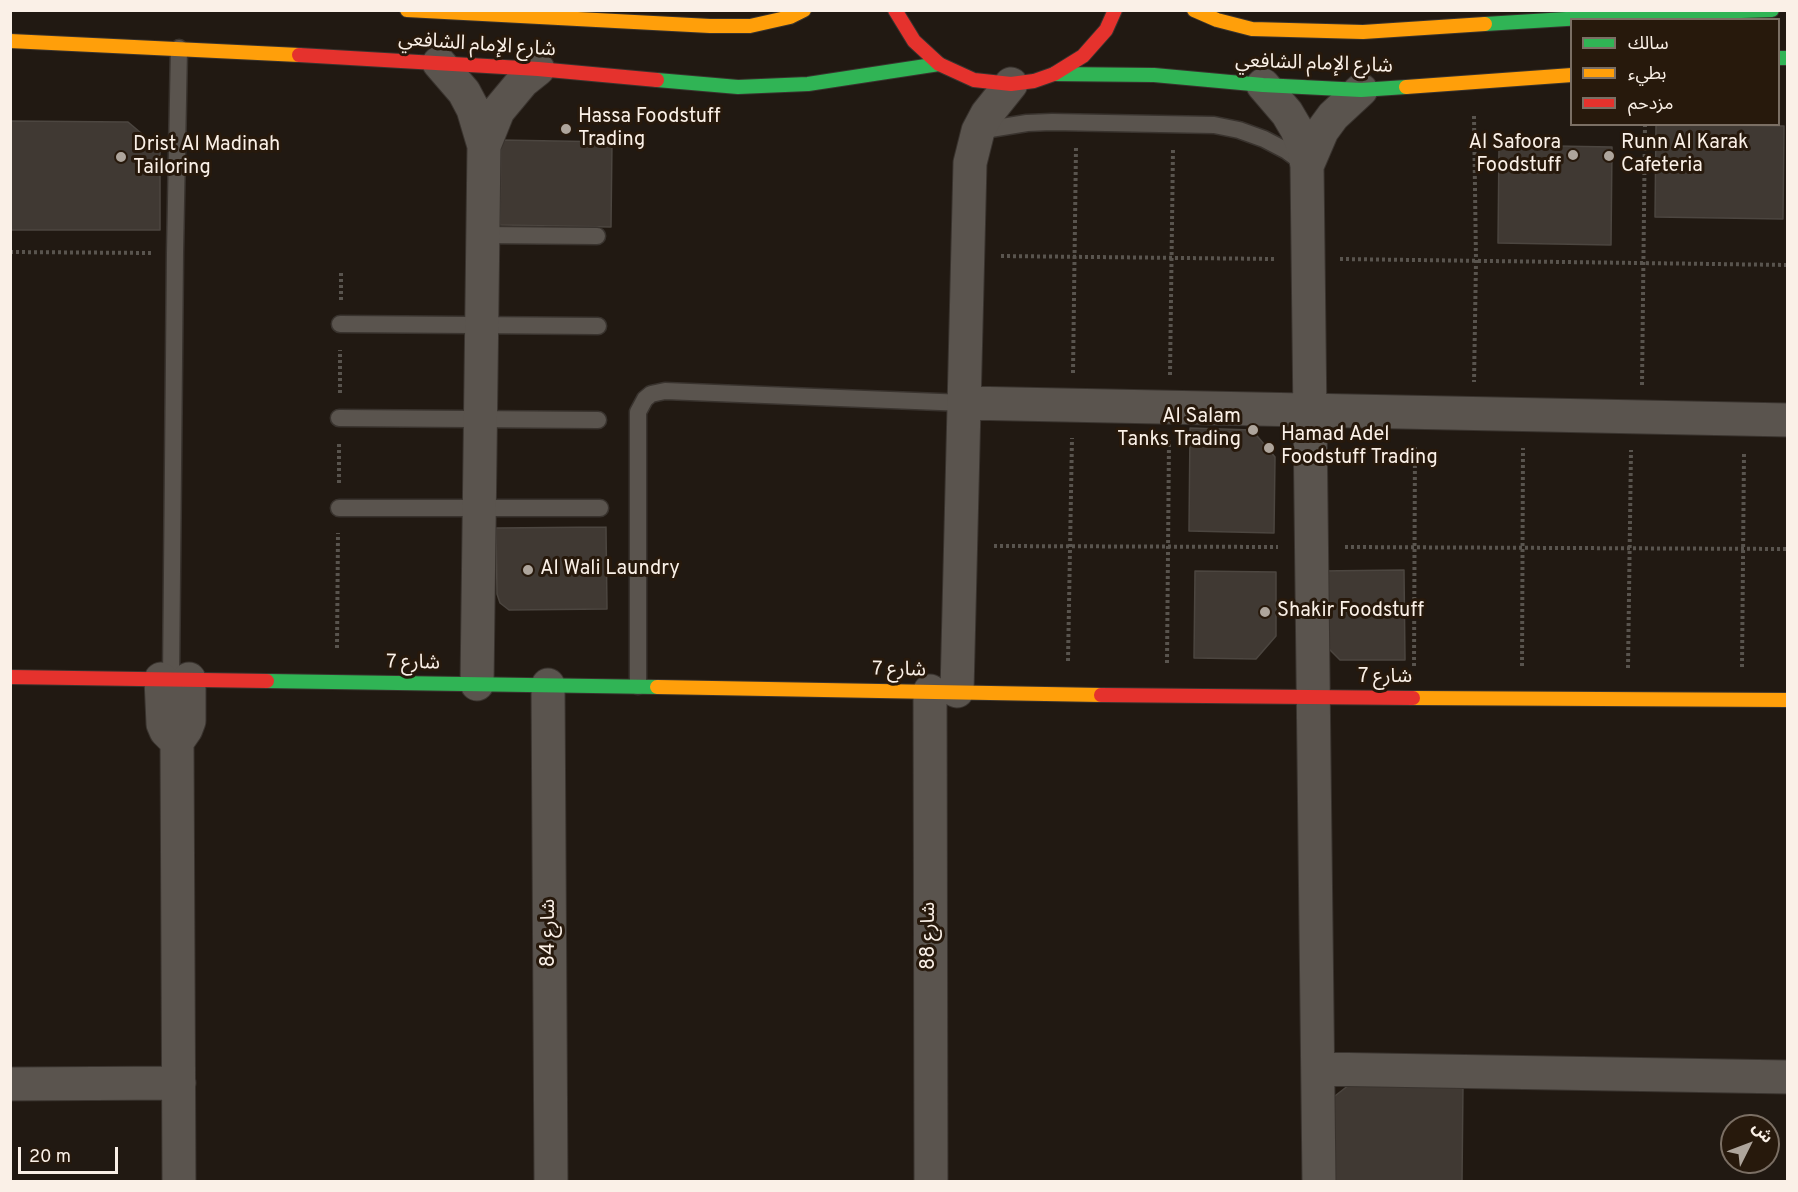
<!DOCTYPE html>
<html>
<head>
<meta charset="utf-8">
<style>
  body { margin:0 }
  #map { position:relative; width:1798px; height:1192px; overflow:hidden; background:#211912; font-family:Overpass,"Noto Sans Arabic",sans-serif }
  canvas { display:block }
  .frame { position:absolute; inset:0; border:12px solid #faf0e7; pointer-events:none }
  .legend { position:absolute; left:1570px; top:18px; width:210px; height:108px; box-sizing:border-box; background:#27190c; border:2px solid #7b6f64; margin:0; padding:8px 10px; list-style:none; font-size:18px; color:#faf0e7 }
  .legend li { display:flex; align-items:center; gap:12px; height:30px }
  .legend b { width:30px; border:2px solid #7b6f64 }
  .north { position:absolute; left:1720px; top:1114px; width:60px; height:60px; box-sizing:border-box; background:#27190c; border:2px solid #7b6f64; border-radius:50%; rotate:48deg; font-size:16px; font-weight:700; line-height:24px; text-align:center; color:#faf0e7 }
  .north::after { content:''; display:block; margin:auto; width:21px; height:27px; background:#aea59c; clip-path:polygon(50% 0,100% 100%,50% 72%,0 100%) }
  .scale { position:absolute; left:18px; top:1147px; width:100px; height:27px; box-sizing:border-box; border:3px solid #faf0e7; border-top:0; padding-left:8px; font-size:18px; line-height:21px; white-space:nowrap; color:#faf0e7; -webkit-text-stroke:4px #27190c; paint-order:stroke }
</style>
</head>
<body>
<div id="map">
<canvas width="1798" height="1192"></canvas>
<div class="frame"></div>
<ul class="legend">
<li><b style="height:8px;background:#30b455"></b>سالك</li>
<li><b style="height:8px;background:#ff9f0a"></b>بطيء</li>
<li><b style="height:8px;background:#e5322d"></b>مزدحم</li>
</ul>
<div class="north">ش</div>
<div class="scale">20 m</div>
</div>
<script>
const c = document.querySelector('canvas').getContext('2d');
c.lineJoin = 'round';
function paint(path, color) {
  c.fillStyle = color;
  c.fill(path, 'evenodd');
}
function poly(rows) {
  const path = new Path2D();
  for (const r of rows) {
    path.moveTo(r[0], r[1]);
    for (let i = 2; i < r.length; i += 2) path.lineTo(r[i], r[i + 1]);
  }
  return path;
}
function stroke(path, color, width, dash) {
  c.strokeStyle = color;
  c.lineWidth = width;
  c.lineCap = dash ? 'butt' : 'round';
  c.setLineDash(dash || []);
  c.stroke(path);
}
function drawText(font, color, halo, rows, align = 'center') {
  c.font = font + ' Overpass,"Noto Sans Arabic",sans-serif';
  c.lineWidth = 6;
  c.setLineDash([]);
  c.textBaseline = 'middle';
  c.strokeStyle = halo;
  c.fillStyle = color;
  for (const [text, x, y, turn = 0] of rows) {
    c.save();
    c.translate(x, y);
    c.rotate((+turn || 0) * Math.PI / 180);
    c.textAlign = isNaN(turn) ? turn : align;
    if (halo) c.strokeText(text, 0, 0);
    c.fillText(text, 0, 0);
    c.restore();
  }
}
const building = poly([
  [10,121,128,122,160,149,160,230,10,230,10,121],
  [1656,124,1784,126,1783,219,1655,217,1656,124],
  [501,140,612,142,611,227,500,225,501,140],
  [1499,145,1612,147,1611,245,1498,243,1499,145],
  [1190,428,1252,430,1275,457,1274,533,1189,531,1190,428],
  [606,527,607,609,509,610,500,603,497,594,496,528,606,527],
  [1404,570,1405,660,1340,660,1319,639,1318,571,1404,570],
  [1195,571,1276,572,1276,636,1256,659,1194,658,1195,571],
  [1354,1081,1463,1083,1462,1182,1332,1182,1331,1099,1354,1081]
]);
paint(building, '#403933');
stroke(building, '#4c4640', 1.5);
const lane = poly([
  [978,131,1027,123,1052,122,1214,125,1239,130,1264,139,1287,151,1306,165],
  [483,235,597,236],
  [340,324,598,326],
  [339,418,598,420],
  [339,508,600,508],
  [171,679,175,253,179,48],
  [638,686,638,412,645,399,651,394,665,391,965,403]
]);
const street = poly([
  [439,63,464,92,473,109,484,146,477,684],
  [1263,85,1287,113,1297,130,1304,148,1307,166,1319,1182],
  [484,146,498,111,523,81,538,69],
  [1307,166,1322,131,1333,116,1361,90],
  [965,403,1788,420],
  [161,679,163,724,166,731,177,742],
  [548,685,551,1182],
  [930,691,931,1182],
  [957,691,970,163,978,131,987,114,1011,84],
  [1318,1069,1788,1077],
  [10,1084,179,1083],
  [179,1182,177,742,186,729,189,721,189,679]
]);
const fast = poly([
  [1485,24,1648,14,1772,10],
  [1778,58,1788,58],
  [1054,74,1154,75,1263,85,1361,90,1406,87],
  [657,80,738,87,808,84,939,64],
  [267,681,657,687]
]);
const slow = poly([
  [407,10,710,26,750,26,790,17,804,10],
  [1194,10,1217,20,1252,29,1363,32,1485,24],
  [10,41,299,55],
  [1406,87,1572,75],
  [657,687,1101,695],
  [1413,698,1788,700]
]);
const jam = poly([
  [895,10,914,41,939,64,974,80,1011,84,1034,81,1054,74,1083,56,1106,30,1115,10],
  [299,55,538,69,657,80],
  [10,677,267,681],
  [1101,695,1413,698]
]);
stroke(lane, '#39332e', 19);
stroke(street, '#39332e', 35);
stroke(fast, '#39332e', 16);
stroke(slow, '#39332e', 16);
stroke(jam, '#39332e', 16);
stroke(poly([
  [1474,116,1476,261,1474,382],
  [10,252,151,253],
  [1001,256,1276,259],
  [1340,259,1788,265],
  [341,300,341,273],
  [1073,373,1076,147],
  [1170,375,1173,149],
  [1642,385,1645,124],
  [340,393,340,350],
  [339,483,339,443],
  [994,546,1278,547],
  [1345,547,1788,549],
  [337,648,338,533],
  [1068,661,1072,438],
  [1167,663,1169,440],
  [1414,666,1415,446],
  [1522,666,1523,448],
  [1742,667,1744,453],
  [1628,668,1631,450]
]), '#59544e', 4, [3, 3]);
stroke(lane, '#5a544e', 16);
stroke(street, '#5a544e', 33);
stroke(fast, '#30b455', 14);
stroke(slow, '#ff9f0a', 14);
stroke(jam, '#e5322d', 14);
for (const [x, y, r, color] of [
  [566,129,6,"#aea59c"],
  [1573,155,6,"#aea59c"],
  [1609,156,6,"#aea59c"],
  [121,157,6,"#aea59c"],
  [1253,430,6,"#aea59c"],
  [1269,448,6,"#aea59c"],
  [528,570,6,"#aea59c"],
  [1265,612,6,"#aea59c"]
]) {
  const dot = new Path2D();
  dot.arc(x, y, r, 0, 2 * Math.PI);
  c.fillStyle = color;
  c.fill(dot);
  stroke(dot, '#27190c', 2);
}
drawText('20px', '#faf0e7', '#27190c', [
  ["شارع الإمام الشافعي",477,46,4],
  ["شارع الإمام الشافعي",1314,65,2],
  ["شارع 7",413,664,1],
  ["شارع 7",899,671,1],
  ["شارع 7",1385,678],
  ["شارع 84",550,933,-90],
  ["شارع 88",930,936,-90]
]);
drawText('20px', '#faf0e7', '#27190c', [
  ["Hassa Foodstuff",578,118],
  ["Trading",578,141],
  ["Al Safoora",1561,144,"right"],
  ["Foodstuff",1561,167,"right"],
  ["Runn Al Karak",1621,144],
  ["Cafeteria",1621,167],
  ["Drist Al Madinah",133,146],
  ["Tailoring",133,169],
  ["Al Salam",1241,418,"right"],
  ["Tanks Trading",1241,441,"right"],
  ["Hamad Adel",1281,436],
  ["Foodstuff Trading",1281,459],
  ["Al Wali Laundry",540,570],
  ["Shakir Foodstuff",1277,612]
], 'left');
</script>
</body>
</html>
